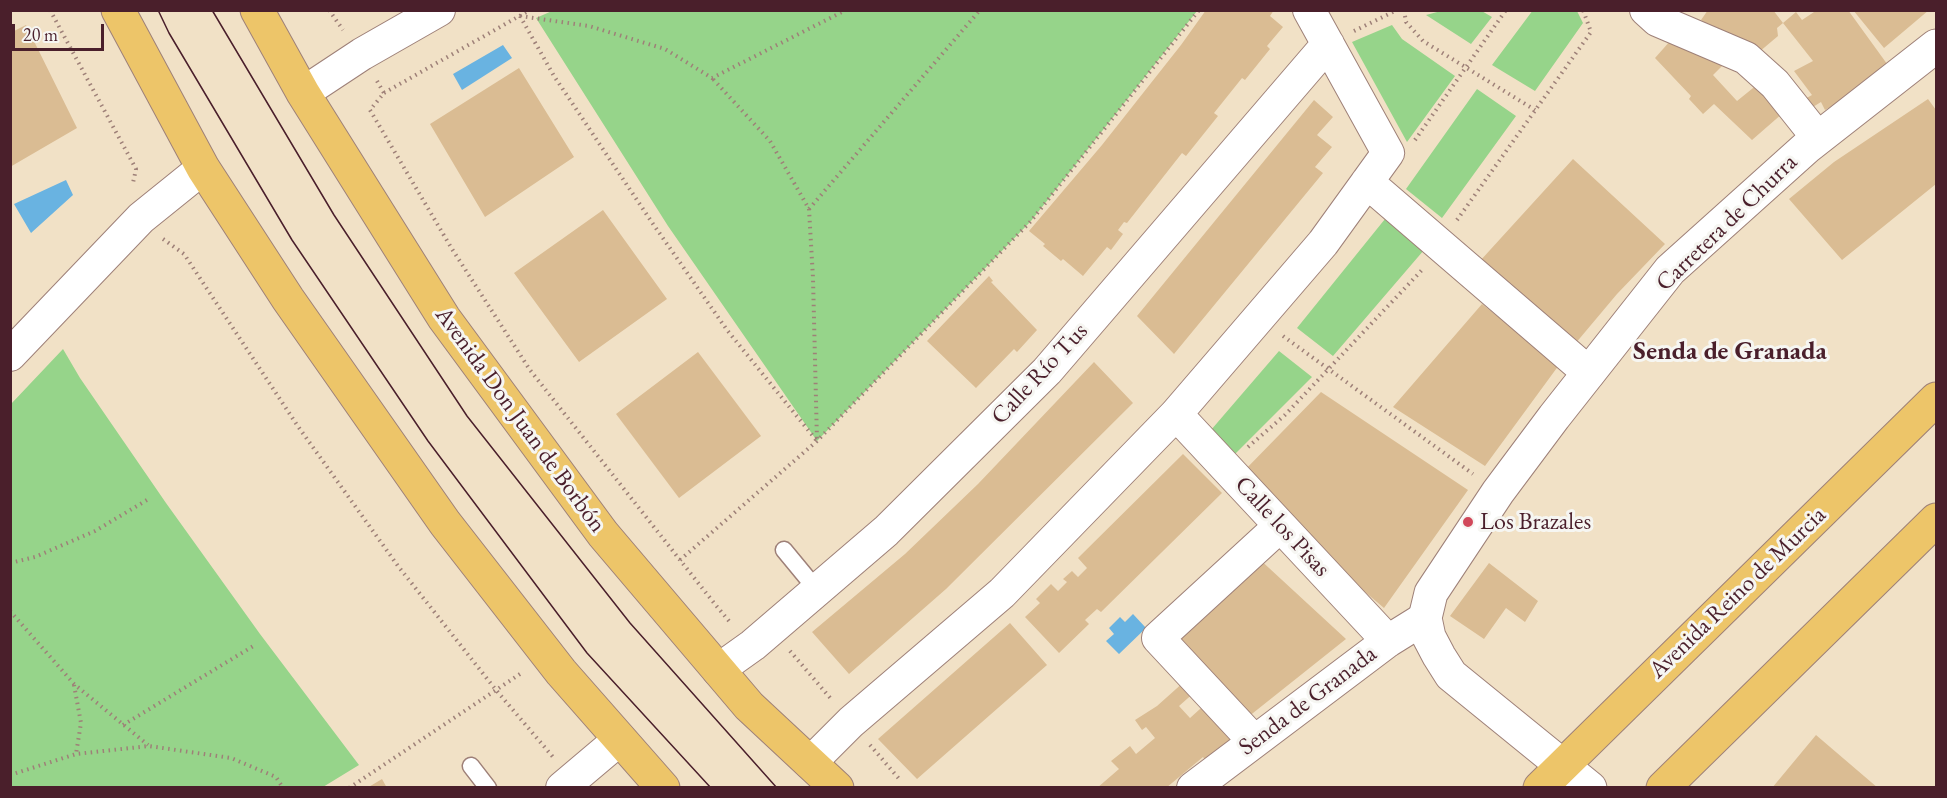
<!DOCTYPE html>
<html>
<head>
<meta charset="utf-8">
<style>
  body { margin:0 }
  #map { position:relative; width:1947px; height:798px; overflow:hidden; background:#f1e1c6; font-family:"EB Garamond",serif }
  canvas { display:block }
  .frame { position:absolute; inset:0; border:12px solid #4a1f2b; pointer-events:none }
  .scale { position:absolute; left:12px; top:24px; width:92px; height:27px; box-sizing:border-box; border:3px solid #4a1f2b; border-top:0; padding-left:8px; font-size:18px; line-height:21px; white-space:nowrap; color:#4a1f2b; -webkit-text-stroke:4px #f6f6f2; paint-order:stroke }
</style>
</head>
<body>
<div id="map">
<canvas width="1947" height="798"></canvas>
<div class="frame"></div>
<div class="scale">20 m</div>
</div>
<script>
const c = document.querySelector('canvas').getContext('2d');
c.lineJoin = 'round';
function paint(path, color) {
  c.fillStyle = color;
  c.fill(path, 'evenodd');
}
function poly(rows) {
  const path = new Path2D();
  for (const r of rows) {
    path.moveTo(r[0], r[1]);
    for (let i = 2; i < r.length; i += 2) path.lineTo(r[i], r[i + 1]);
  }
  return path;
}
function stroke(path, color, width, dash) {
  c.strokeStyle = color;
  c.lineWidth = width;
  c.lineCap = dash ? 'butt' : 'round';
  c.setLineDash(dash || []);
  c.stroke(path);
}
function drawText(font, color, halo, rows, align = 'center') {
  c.font = font + ' "EB Garamond",serif';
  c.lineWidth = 6;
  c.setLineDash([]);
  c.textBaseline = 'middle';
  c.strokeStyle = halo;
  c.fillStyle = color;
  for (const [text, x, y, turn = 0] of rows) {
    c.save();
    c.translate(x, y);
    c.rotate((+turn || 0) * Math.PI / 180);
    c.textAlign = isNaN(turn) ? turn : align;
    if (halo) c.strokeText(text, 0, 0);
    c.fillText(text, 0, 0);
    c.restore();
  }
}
paint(poly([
  [1480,10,1492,17,1471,44,1426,15,1441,11],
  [1533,10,1577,11,1583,23,1535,91,1492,65],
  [552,11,552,10,1197,11,1031,221,817,441,668,226,536,18],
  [1392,25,1402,39,1455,76,1407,142,1352,42],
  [1477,89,1516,116,1442,218,1406,189],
  [1385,219,1424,250,1333,356,1297,328],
  [63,349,80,378,166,503,260,634,359,765,323,787,11,787,11,404],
  [1279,351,1312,377,1235,454,1211,430]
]), '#96d48a');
paint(poly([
  [503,45,512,58,462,90,453,74],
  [66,180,73,195,31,233,14,204],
  [1133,614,1146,628,1119,654,1106,641,1114,634,1109,628,1120,617,1125,622]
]), '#69b3e1');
paint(poly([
  [1206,10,1274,10,1270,16,1283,27,1267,46,1270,49,1245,80,1242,78,1214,113,1218,116,1186,156,1182,153,1127,223,1124,222,1118,230,1123,234,1111,250,1107,247,1083,276,1063,259,1061,261,1043,246,1045,244,1029,231,1102,145,1181,45],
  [1708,10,1773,10,1783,23,1777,28,1778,36,1752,58,1701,20],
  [1817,10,1848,10,1890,68,1860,90,1825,110,1821,102,1808,110,1803,100,1812,95,1794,71,1813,61,1783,23,1796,12,1802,20],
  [1853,10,1929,10,1884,48],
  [26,25,77,128,10,167,10,33],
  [1671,40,1725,63,1713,75,1737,101,1758,84,1783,113,1752,140,1714,104,1703,114,1689,99,1691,96,1655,58],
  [519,68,574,157,485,217,430,124],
  [1928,99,1936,110,1936,184,1842,260,1789,199,1834,162],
  [1314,100,1333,117,1317,135,1332,147,1315,167,1323,173,1174,354,1137,316],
  [1573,159,1665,244,1617,294,1575,344,1480,261],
  [603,210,667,299,579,362,514,273],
  [989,276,993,281,991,282,1037,330,1017,352,1014,349,976,388,927,341],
  [1482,304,1559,365,1485,466,1393,407],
  [698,352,761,436,679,498,616,414],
  [1094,362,1133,403,946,589,849,674,812,632,905,554,978,484],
  [1321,392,1468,490,1384,608,1326,559,1241,474],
  [1183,454,1222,493,1101,612,1097,609,1085,620,1089,624,1059,653,1025,617,1040,603,1036,599,1051,584,1058,591,1067,582,1063,579,1072,571,1078,577,1087,568,1078,558],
  [1256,556,1346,639,1243,721,1168,643],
  [1489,563,1538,601,1525,622,1506,608,1484,639,1450,616],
  [1010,623,1047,665,917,779,878,739],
  [1185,681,1196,691,1179,706,1190,718,1210,700,1239,731,1206,761,1203,757,1166,788,1097,788,1119,769,1111,761,1130,746,1136,754,1155,738,1146,727,1142,730,1135,720,1157,706],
  [1816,735,1878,788,1772,788],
  [382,779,387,788,367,788]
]), '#dabc93');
const service = poly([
  [784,550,817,590],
  [471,766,488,788]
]);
const minor = poly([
  [1646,10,1657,20,1746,58,1775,84,1818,138],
  [303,93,362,54,439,10],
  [1367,182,1589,373],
  [10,355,141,218,203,168],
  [1176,414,1388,641],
  [718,670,753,645,886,531,1047,371,1328,44],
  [1254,741,1158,638,1280,526],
  [810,763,851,722,1002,593,1176,414,1323,243,1388,153,1309,10],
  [562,788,620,739],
  [1193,788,1388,641,1425,618]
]);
const tertiary = poly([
  [1590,788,1451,675,1439,656,1429,637,1425,618,1431,593,1498,492,1554,417,1670,270,1807,147,1936,46]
]);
const primary = poly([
  [118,10,203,168,288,299,445,523,561,672,663,788],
  [257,10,303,93,444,318,603,534,749,706,837,788],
  [1540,788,1936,399],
  [1663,788,1936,520]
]);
stroke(service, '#9e8078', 19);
stroke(minor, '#9e8078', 34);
stroke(tertiary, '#9e8078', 35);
stroke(primary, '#9e8078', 35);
stroke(poly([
  [50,10,136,169,133,183],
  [329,10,343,30],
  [1404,10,1406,22,1423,41,1535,110],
  [520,16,554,76,651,221,727,330,817,441,813,278,809,209,770,141,712,78],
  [520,16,589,26,665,49,712,78,846,10],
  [1354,31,1397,10],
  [377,81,384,93,370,110,452,249,530,370,714,603,729,621,733,620],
  [384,93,530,10],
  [1415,140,1506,10],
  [809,209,980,10],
  [1457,220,1591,32,1583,10],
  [163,239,184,254,297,425,398,566,496,690,553,757],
  [1283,336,1473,474],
  [1248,447,1285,415,1422,270],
  [680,560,817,441,1031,221,1199,10],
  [10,563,35,557,95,531,147,500],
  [10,611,74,684,148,745],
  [790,651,832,700],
  [74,685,81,723,76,754],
  [123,725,255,645],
  [870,745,901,781],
  [10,775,76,754,149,746,231,758,276,777,283,788],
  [349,788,523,672]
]), '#9e8078', 4, [1.5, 4.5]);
stroke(service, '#fff', 16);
stroke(minor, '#fff', 32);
stroke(tertiary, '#fff', 33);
stroke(primary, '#edc569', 33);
stroke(poly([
  [158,10,169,33,292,240,428,441,587,653,711,788],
  [212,10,334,215,467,416,630,623,777,788]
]), '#4a1f2b', 1.5);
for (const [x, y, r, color] of [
  [1468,522,6,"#d1495b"]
]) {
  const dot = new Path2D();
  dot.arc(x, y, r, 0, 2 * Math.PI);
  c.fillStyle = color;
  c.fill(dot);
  stroke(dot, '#f6f6f2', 2);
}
drawText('24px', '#4a1f2b', '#f6f6f2', [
  ["Carretera de Churra",1727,223,-44],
  ["Calle Río Tus",1040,374,-47],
  ["Avenida Don Juan de Borbón",520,420,54],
  ["Calle los Pisas",1282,527,47],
  ["Avenida Reino de Murcia",1738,593,-44],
  ["Senda de Granada",1308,701,-37]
]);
drawText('24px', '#4a1f2b', '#f6f6f2', [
  ["Los Brazales",1480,522]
], 'left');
drawText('bold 26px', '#4a1f2b', '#f6f6f2', [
  ["Senda de Granada",1730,352]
]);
</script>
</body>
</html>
